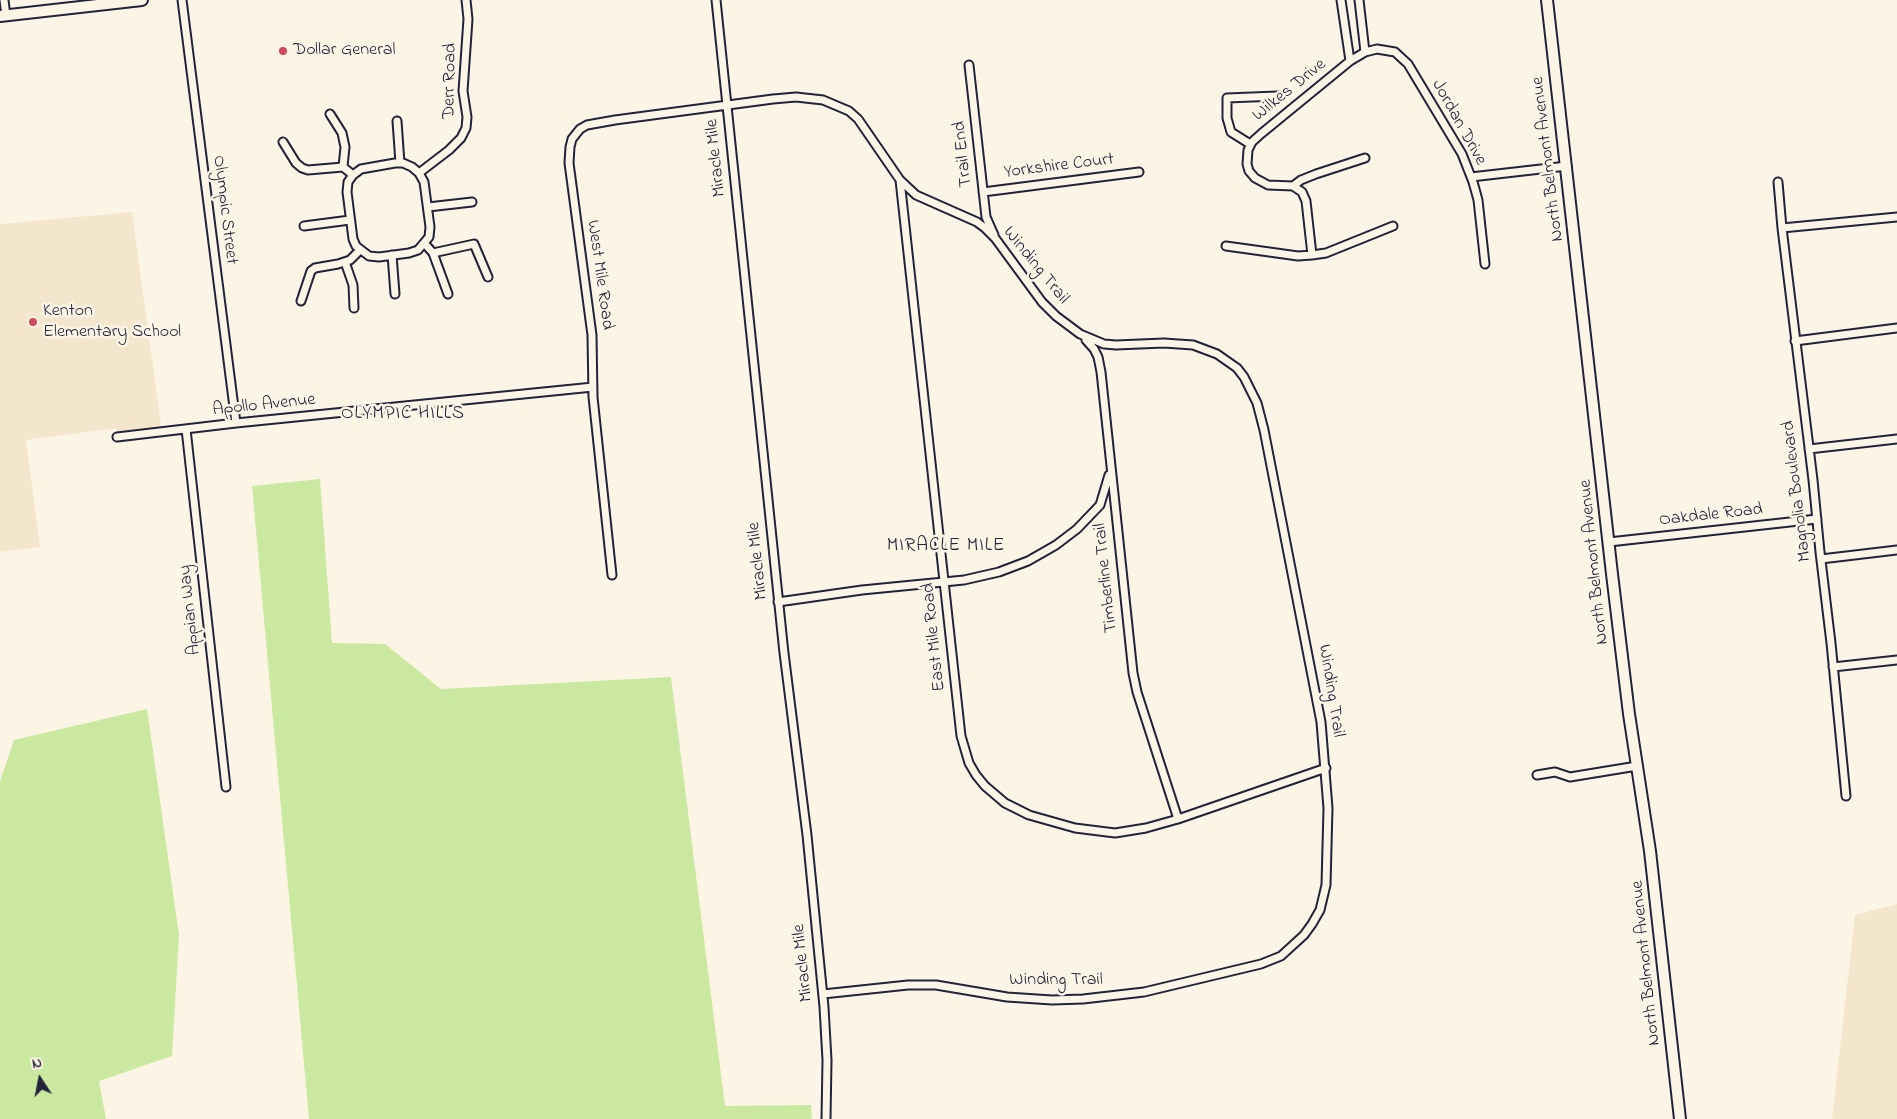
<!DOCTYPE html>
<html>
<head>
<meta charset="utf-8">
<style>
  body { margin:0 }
  #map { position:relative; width:1897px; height:1119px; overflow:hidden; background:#fcf5e5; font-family:"Indie Flower",sans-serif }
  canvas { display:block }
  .north { position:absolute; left:15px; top:1054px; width:50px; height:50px; -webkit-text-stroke:4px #fcf5e5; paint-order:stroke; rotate:349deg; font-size:14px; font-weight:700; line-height:20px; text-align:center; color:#22223b }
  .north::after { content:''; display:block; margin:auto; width:18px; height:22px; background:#22223b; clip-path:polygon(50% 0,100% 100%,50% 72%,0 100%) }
</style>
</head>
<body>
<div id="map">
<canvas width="1897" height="1119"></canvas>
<div class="north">N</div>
</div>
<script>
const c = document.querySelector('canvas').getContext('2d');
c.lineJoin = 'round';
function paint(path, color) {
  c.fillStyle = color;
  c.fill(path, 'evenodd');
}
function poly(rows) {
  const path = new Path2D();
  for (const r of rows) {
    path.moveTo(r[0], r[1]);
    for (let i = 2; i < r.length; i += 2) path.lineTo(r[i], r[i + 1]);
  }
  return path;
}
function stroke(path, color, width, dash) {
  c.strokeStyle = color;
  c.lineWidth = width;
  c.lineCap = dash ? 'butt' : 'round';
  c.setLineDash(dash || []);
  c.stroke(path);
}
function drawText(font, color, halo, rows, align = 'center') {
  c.font = font + ' "Indie Flower",sans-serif';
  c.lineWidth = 5;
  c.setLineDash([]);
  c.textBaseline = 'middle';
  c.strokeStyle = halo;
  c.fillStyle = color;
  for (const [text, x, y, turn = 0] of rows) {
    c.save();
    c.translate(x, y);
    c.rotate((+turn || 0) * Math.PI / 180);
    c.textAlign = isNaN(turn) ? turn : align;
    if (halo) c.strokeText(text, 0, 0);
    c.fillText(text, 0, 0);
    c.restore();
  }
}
paint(poly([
  [132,212,162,432,117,437,116,428,26,440,40,547,0,552,0,224],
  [1897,904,1897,1119,1832,1119,1855,915]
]), '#f4e6cd');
paint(poly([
  [320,479,332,643,385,644,441,689,671,677,725,1106,811,1105,812,1119,309,1119,252,486],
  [147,709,179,935,172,1056,99,1081,106,1119,0,1119,0,781,14,740]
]), '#cbe8a0');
const street = poly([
  [4,0,6,16],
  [182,0,236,423],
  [716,0,784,653,807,835,824,1007,827,1060,826,1119],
  [1341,0,1350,61],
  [1359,0,1365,52],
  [969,65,986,217,994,235],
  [330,114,342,133,345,147,343,167,353,175],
  [397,121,400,163],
  [283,142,296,163,302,168,308,170,343,167],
  [1250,144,1231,132,1227,118,1227,98,1277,96],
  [395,163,403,163,412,167,419,173,424,182,430,227,429,237,418,250,409,253,379,257,369,256,356,246,353,239,347,192,348,182,353,175,361,169,395,163],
  [419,173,449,150,461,138,466,128,467,117,463,91,468,19,466,0],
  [1471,177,1567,166],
  [1778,182,1782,228,1813,480,1820,552,1831,643,1846,796],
  [1293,186,1301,180,1316,174,1365,158],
  [983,192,1139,172],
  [428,207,472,202],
  [304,226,350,220],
  [1782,228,1897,217],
  [425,244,433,253,474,244,488,277],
  [1226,246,1298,256,1312,255,1326,253,1393,226],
  [433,253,448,294],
  [392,255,395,294],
  [1312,255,1306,201,1302,192,1293,186,1268,185,1255,178,1249,171,1247,164,1248,150,1252,142,1262,133,1350,61,1365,52,1377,49,1395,52,1408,64,1462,154,1473,182,1478,200,1485,264],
  [345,262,353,285,354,308],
  [301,301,311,271,315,268,338,264,350,260,360,250],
  [1086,340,1094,349,1098,357,1101,372,1133,673,1137,692,1178,819],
  [1795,341,1897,328],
  [186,429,226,787],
  [117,437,236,423,593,387],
  [1809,449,1897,439],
  [1609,542,1817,519],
  [1821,559,1897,550],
  [612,575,593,397,592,335,569,163,570,147,572,139,580,129,587,125,615,120,773,99,796,97,823,100,849,111,858,119,900,180,961,736,969,763,976,775,985,786,1005,803,1029,815,1075,828,1115,833,1146,828,1178,819,1326,768],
  [778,602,862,590,964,580,999,572,1028,561,1056,545,1077,529,1100,505,1109,475],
  [1833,667,1897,660],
  [1537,775,1555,772,1570,777,1637,766],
  [823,994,908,985,936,985,1007,997,1052,1000,1083,999,1144,992,1261,964,1281,956,1304,935,1312,924,1320,910,1326,885,1328,808,1321,722,1264,430,1257,403,1244,377,1237,368,1217,354,1193,345,1164,343,1116,345,1104,344,1080,334,1056,316,1042,302,995,238,985,228,977,222,916,195,900,180]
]);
const secondary = poly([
  [1547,0,1612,574,1629,714,1650,851,1680,1119],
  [0,16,142,0]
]);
stroke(street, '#22223b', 11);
stroke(secondary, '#22223b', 14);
stroke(street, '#fcf5e5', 7);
stroke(secondary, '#fcf5e5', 10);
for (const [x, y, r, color] of [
  [283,51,5,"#d1495b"],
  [33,322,5,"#d1495b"]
]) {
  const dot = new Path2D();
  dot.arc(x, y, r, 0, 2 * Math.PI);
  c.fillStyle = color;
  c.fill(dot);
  stroke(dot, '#fcf5e5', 2);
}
drawText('18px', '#22223b', '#fcf5e5', [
  ["Dollar General",293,51],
  ["Kenton",43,312],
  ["Elementary School",43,333]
], 'left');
drawText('18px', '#22223b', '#fcf5e5', [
  ["Derr Road",451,81,-89],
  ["Wilkes Drive",1290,91,-39],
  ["Jordan Drive",1458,123,61],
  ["Trail End",964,154,-96],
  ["Miracle Mile",717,158,-96],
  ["North Belmont Avenue",1549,159,-97],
  ["Yorkshire Court",1059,167,-7],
  ["Olympic Street",224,210,83],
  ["Winding Trail",1035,266,51],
  ["West Mile Road",599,275,82],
  ["Apollo Avenue",264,406,-6],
  ["Magnolia Boulevard",1798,491,-97],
  ["Oakdale Road",1711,516,-6],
  ["Miracle Mile",759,561,-96],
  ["North Belmont Avenue",1595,562,-96],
  ["Timberline Trail",1107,578,-96],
  ["Appian Way",191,610,-96],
  ["East Mile Road",935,637,-96],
  ["Winding Trail",1330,691,81],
  ["Miracle Mile",804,963,-96],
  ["North Belmont Avenue",1647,963,-96],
  ["Winding Trail",1056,981]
]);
c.letterSpacing = '1px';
drawText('19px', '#22223b', '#fcf5e5', [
  ["OLYMPIC HILLS",403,415],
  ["MIRACLE MILE",946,547]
]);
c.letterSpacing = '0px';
</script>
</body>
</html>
